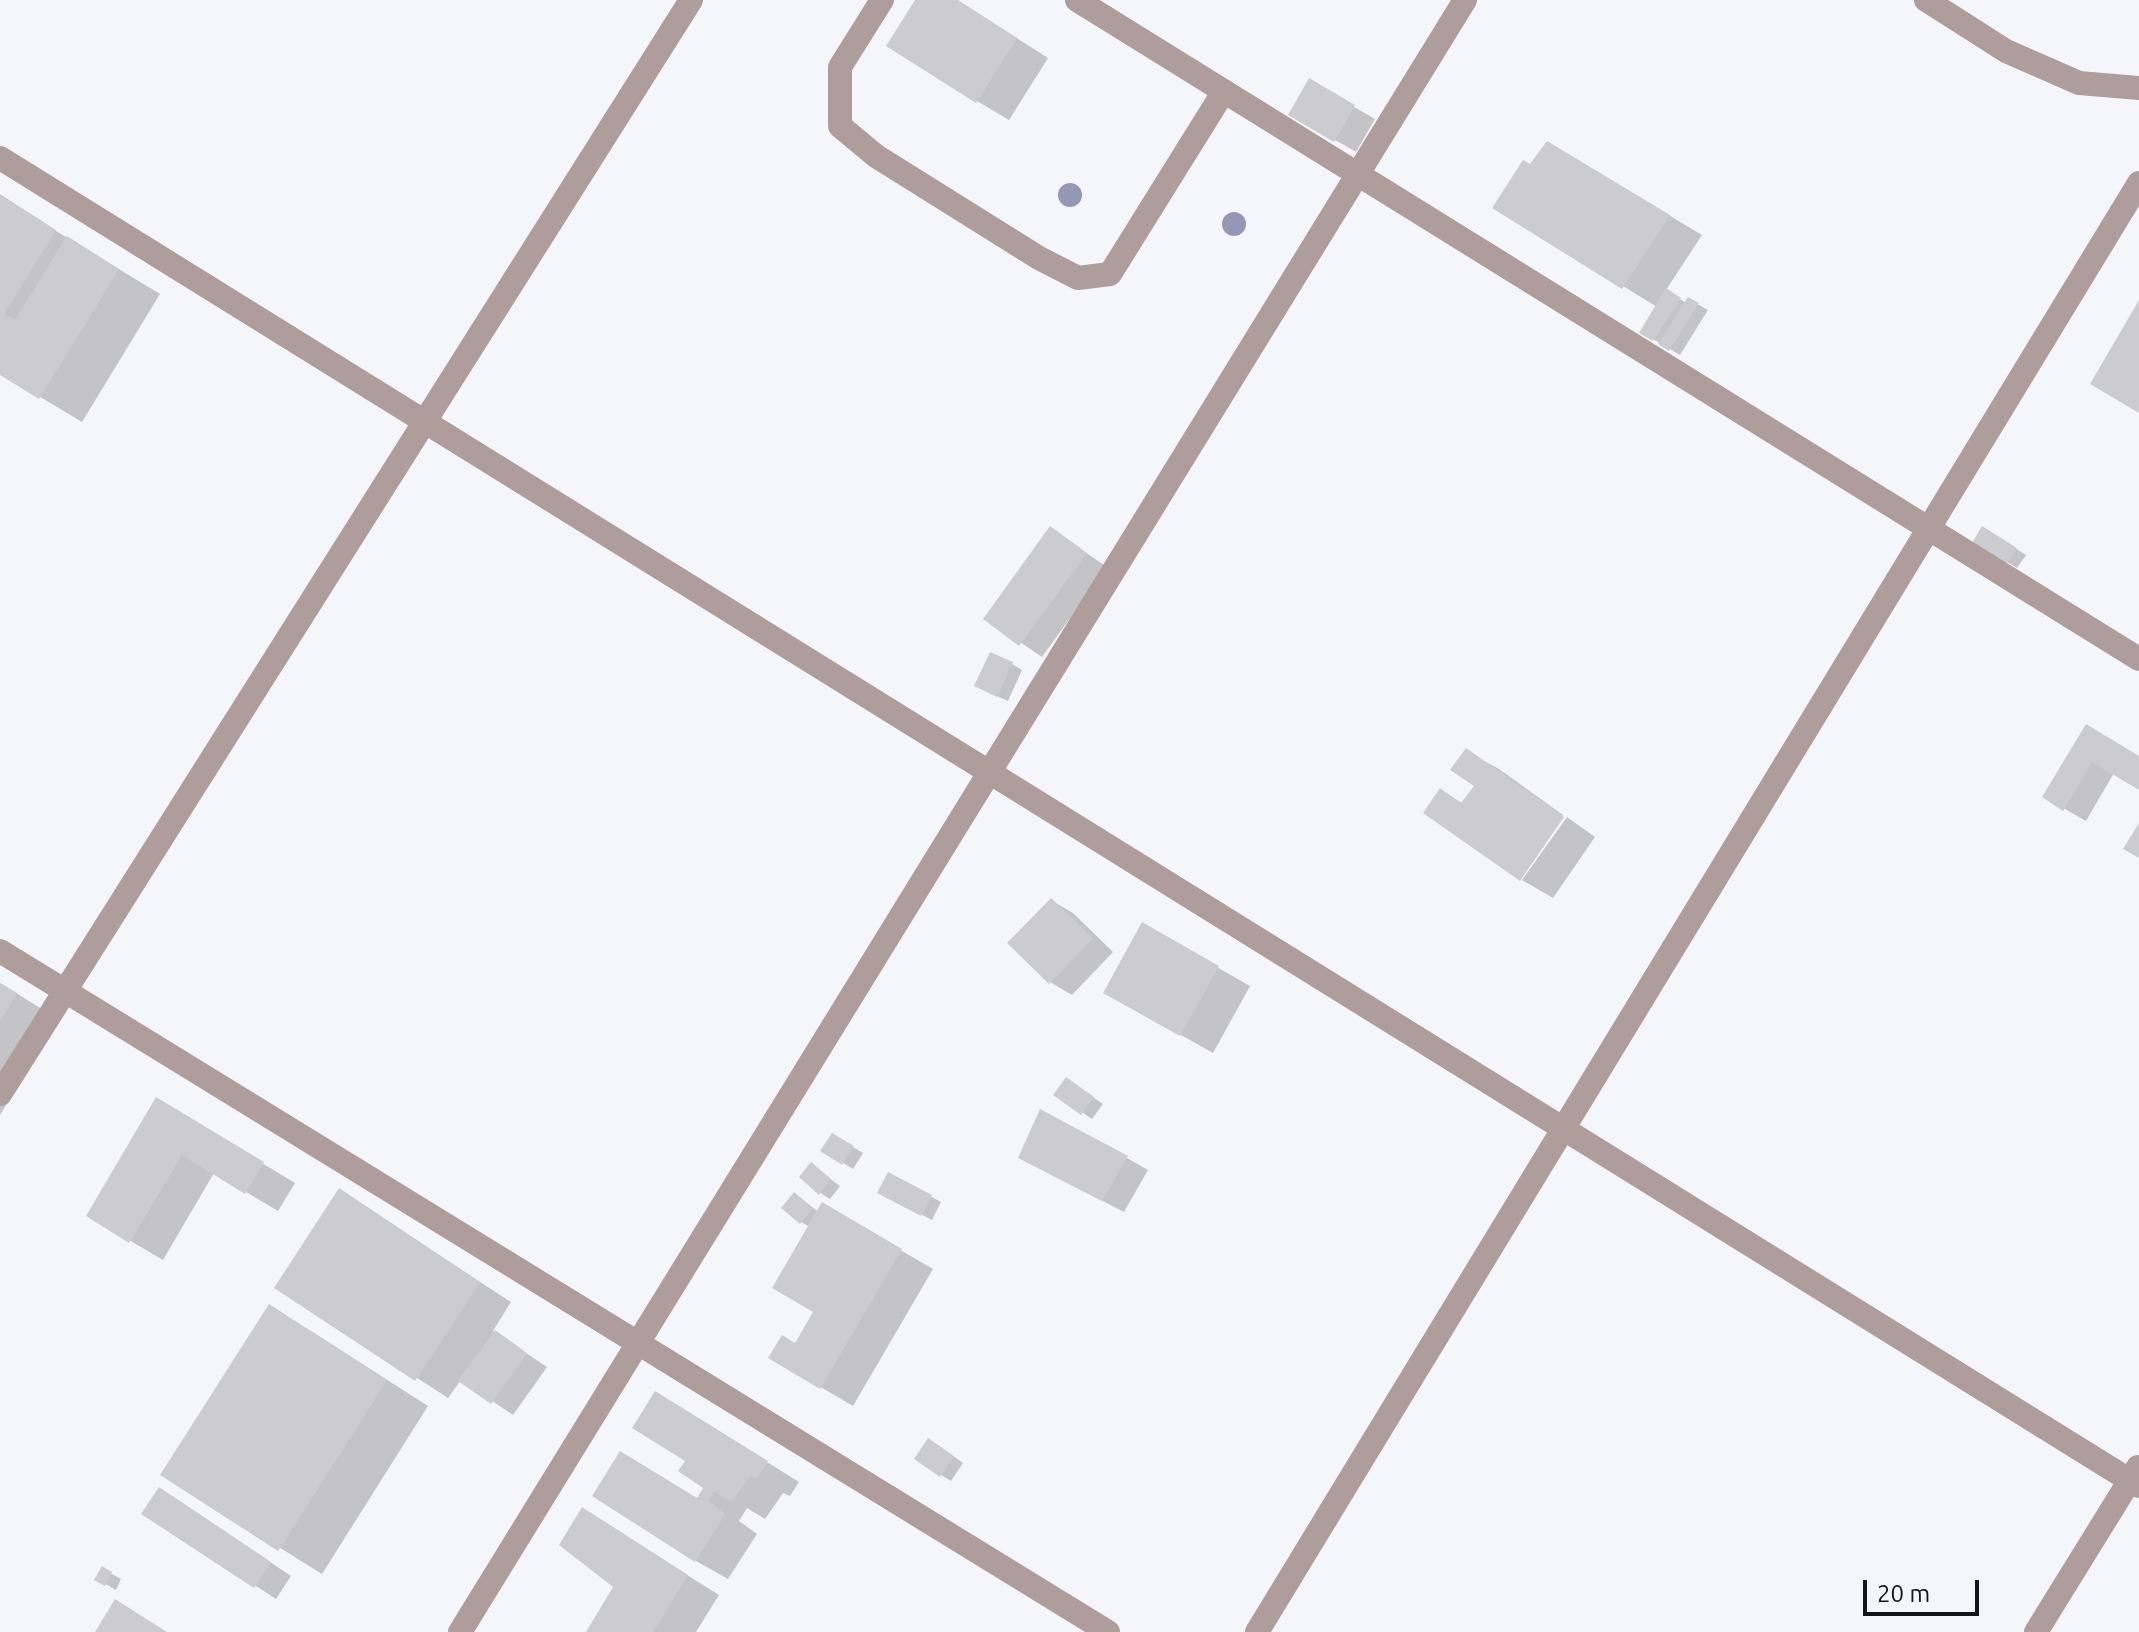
<!DOCTYPE html>
<html>
<head>
<meta charset="utf-8">
<style>
  body { margin:0 }
  #map { position:relative; width:2139px; height:1632px; overflow:hidden; background:#f5f6fb; font-family:Ubuntu,sans-serif }
  canvas { display:block }
  .scale { position:absolute; left:1863px; top:1580px; width:116px; height:36px; box-sizing:border-box; border:4px solid #141416; border-top:0; padding-left:10px; font-size:24px; line-height:28px; white-space:nowrap; color:#141416; -webkit-text-stroke:6px #f5f6fb; paint-order:stroke }
</style>
</head>
<body>
<div id="map">
<canvas width="2139" height="1632"></canvas>
<div class="scale">20 m</div>
</div>
<script>
const c = document.querySelector('canvas').getContext('2d');
c.lineJoin = 'round';
function paint(path, color) {
  c.fillStyle = color;
  c.fill(path, 'evenodd');
}
function poly(rows) {
  const path = new Path2D();
  for (const r of rows) {
    path.moveTo(r[0], r[1]);
    for (let i = 2; i < r.length; i += 2) path.lineTo(r[i], r[i + 1]);
  }
  return path;
}
function stroke(path, color, width, dash) {
  c.strokeStyle = color;
  c.lineWidth = width;
  c.lineCap = dash ? 'butt' : 'round';
  c.setLineDash(dash || []);
  c.stroke(path);
}
paint(poly([
  [918,0,957,0,1048,58,1009,120,977,101],
  [1309,81,1375,119,1356,152,1290,114],
  [1580,162,1702,235,1666,290,1686,303,1688,299,1708,310,1680,355,1641,332,1657,307,1495,207,1531,166],
  [0,197,160,294,82,422,0,373],
  [1051,529,1107,567,1042,657,986,619],
  [1993,534,2026,555,2017,568,1974,542],
  [1012,664,1022,670,1008,701,986,691],
  [2087,727,2139,758,2139,788,2114,773,2086,821,2044,797],
  [1466,751,1499,769,1563,815,1520,878,1441,791,1464,804,1477,786],
  [1567,817,1595,837,1553,898,1522,880],
  [1052,901,1073,913,1113,952,1072,995,1050,982],
  [1143,925,1250,986,1213,1053,1105,992],
  [0,983,58,1019,0,1115],
  [1077,1086,1103,1104,1092,1119,1056,1095],
  [189,1119,295,1183,278,1211,214,1173,163,1260,88,1216],
  [832,1135,863,1153,853,1169,823,1151],
  [1127,1158,1148,1170,1124,1212,1042,1170],
  [811,1165,840,1186,830,1199,820,1193],
  [889,1174,941,1202,932,1220,879,1192],
  [340,1191,511,1302,493,1331,547,1367,513,1415,461,1380,448,1398,277,1287],
  [794,1194,819,1212,823,1205,933,1269,853,1406,771,1358,796,1346,816,1312,810,1227,801,1222],
  [311,1331,428,1406,322,1574,163,1475],
  [688,1413,799,1482,790,1496,783,1493,765,1519,747,1508,739,1521,757,1534,728,1579,696,1561,698,1500,706,1488,687,1460],
  [939,1446,963,1463,951,1481,941,1475],
  [181,1502,291,1576,276,1599,144,1513],
  [582,1509,719,1595,696,1632,588,1632,616,1587],
  [103,1569,121,1579,116,1590,97,1579]
]), '#0003');
paint(poly([
  [915,0,958,0,1017,38,976,103,886,46],
  [1309,78,1355,105,1334,142,1288,115],
  [1547,141,1670,215,1622,289,1492,208,1523,160,1530,164],
  [0,194,56,230,4,314,15,320,67,236,119,269,39,399,0,375],
  [1666,288,1681,298,1653,341,1639,333],
  [1688,297,1699,303,1669,351,1658,344],
  [2139,300,2139,413,2090,384],
  [1050,526,1087,553,1019,646,983,619],
  [1982,526,2017,548,2006,564,1972,543],
  [990,652,1013,662,997,697,974,686],
  [2086,724,2139,756,2139,790,2092,762,2063,811,2042,797],
  [1466,748,1564,817,1520,881,1423,813,1440,788,1461,803,1474,786,1450,770],
  [2139,823,2139,858,2123,849],
  [1051,898,1093,938,1049,984,1007,943],
  [1142,922,1219,966,1180,1036,1103,993],
  [0,983,17,993,0,1021],
  [1066,1077,1094,1097,1081,1115,1053,1095],
  [156,1097,264,1162,245,1194,182,1155,129,1243,86,1216],
  [1040,1109,1128,1156,1102,1201,1018,1158],
  [832,1133,854,1146,842,1165,820,1151],
  [811,1162,831,1179,819,1195,799,1177],
  [888,1172,932,1195,921,1216,877,1193],
  [339,1188,480,1282,415,1381,274,1288],
  [794,1192,813,1208,800,1224,781,1208],
  [822,1202,902,1249,820,1389,768,1358,782,1335,795,1343,813,1312,772,1288],
  [269,1304,387,1380,278,1551,160,1475],
  [495,1330,527,1353,491,1404,458,1381],
  [655,1391,768,1461,757,1478,750,1476,732,1502,714,1491,708,1501,725,1514,695,1562,592,1496,620,1451,697,1498,703,1488,678,1471,685,1461,632,1428],
  [928,1438,954,1456,940,1477,914,1459],
  [159,1487,271,1562,254,1588,141,1514],
  [582,1507,688,1575,653,1632,586,1632,613,1587,559,1545],
  [102,1566,112,1572,105,1586,94,1580],
  [115,1599,167,1632,95,1632]
]), '#cccbd0');
stroke(poly([
  [882,0,840,67,840,126,876,156,1039,258,1078,278,1110,274,1224,91],
  [1077,0,2139,659],
  [1926,0,2006,51,2079,83,2139,88],
  [0,158,2139,1486],
  [0,951,1108,1632],
  [0,1094,691,0],
  [460,1632,1465,0],
  [1257,1632,2139,183],
  [2036,1632,2138,1467]
]), '#af9d9c', 24);
c.fillStyle = '#9498b4';
for (const [x, y] of [
  [1070,195],
  [1234,224]
]) {
  c.beginPath();
  c.arc(x, y, 12, 0, 2 * Math.PI);
  c.fill();
}
</script>
</body>
</html>
